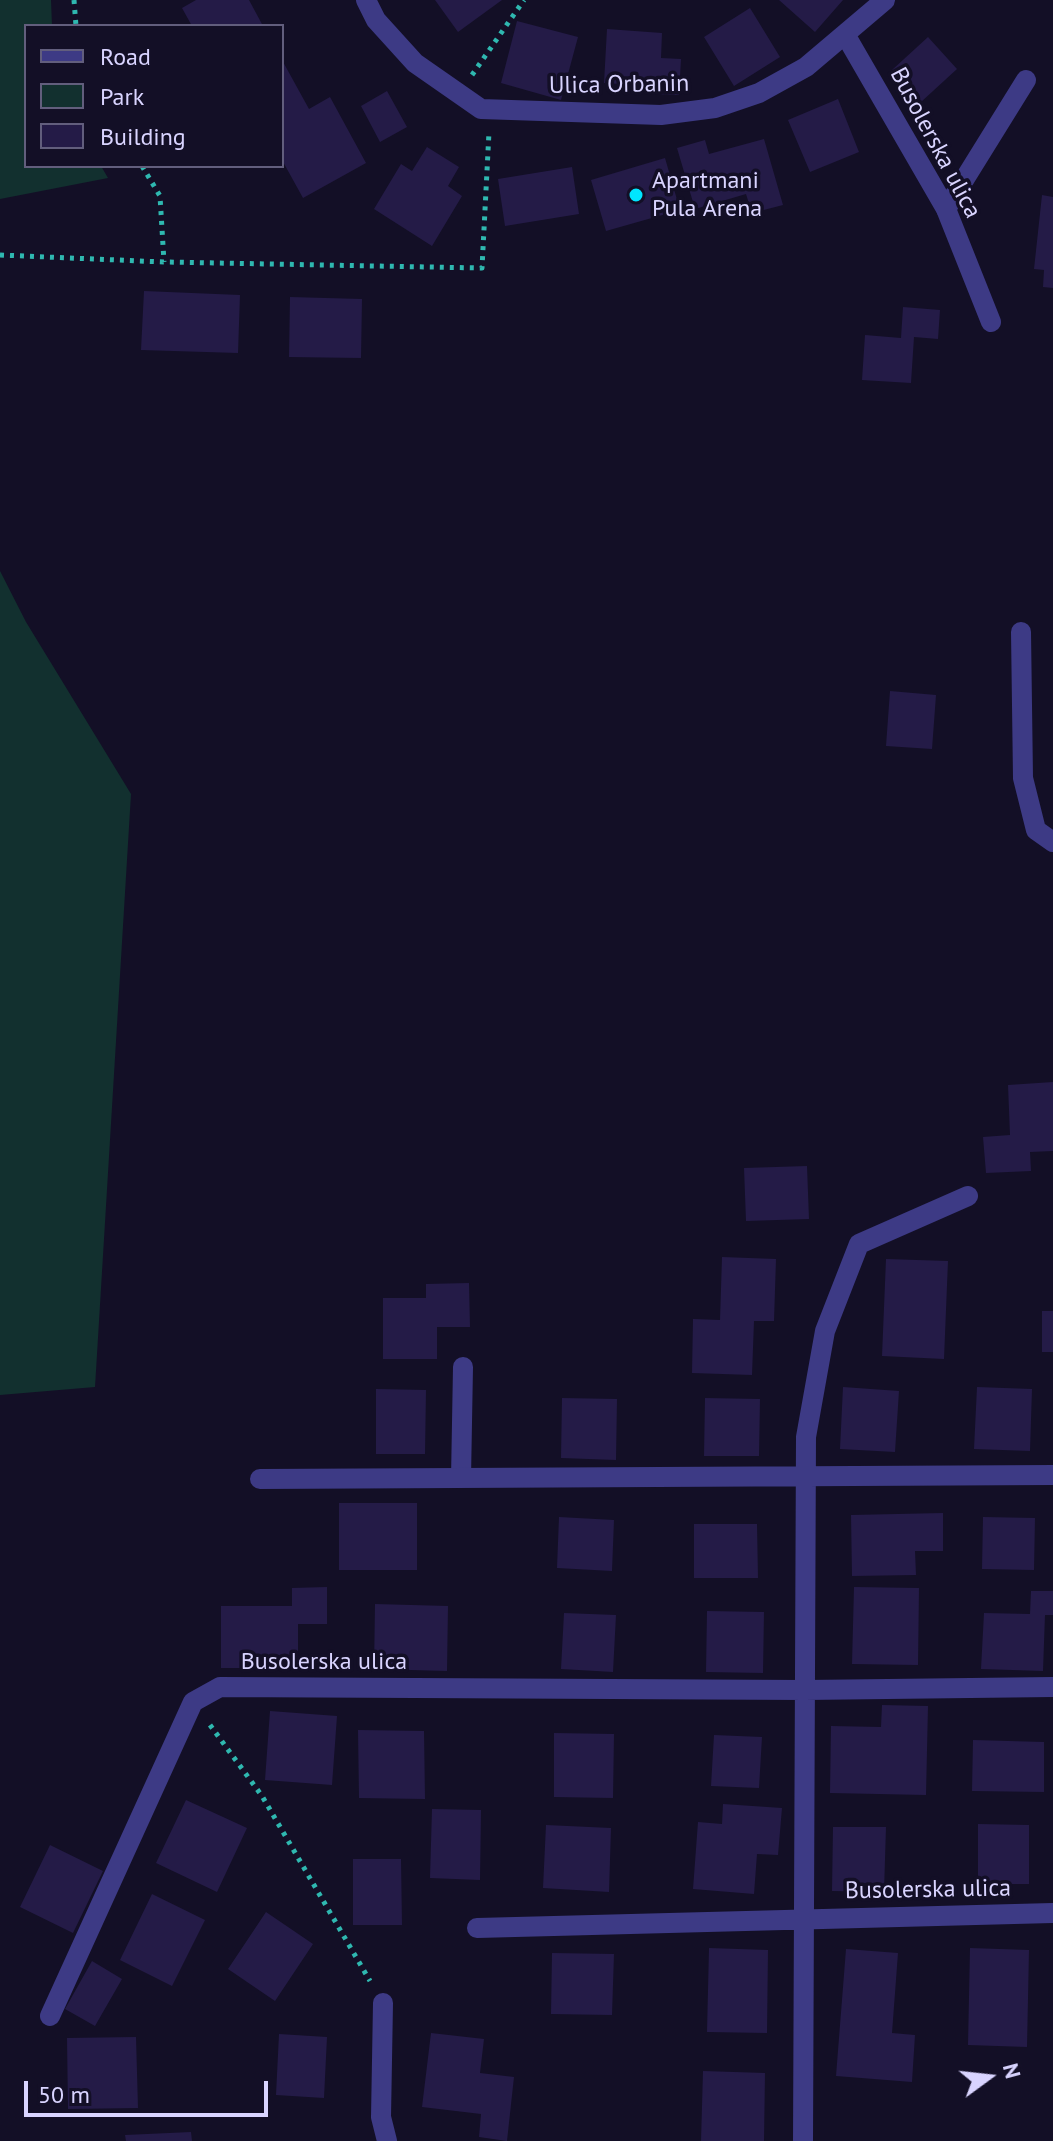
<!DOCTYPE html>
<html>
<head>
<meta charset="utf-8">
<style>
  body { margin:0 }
  #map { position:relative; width:1053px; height:2141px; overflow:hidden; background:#130f26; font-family:"PT Sans",sans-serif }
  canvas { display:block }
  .legend { position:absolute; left:24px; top:24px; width:260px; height:144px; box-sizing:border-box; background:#130f26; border:2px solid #625e7d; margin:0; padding:10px 14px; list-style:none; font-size:24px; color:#d9d4ff }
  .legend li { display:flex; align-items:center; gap:16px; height:40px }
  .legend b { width:40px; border:2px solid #625e7d }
  .north { position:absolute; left:949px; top:2037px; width:80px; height:80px; -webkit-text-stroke:6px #130f26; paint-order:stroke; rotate:75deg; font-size:22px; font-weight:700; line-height:32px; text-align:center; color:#d9d4ff }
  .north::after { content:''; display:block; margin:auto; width:28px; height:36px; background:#d9d4ff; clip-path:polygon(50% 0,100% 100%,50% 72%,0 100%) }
  .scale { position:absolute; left:24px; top:2081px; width:244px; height:36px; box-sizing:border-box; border:4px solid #d9d4ff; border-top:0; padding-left:10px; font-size:24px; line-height:28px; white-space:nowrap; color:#d9d4ff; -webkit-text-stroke:6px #130f26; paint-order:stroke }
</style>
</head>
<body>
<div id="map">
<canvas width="1053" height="2141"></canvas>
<ul class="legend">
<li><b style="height:10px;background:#3d3a85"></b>Road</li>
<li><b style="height:22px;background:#12302f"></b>Park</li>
<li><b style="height:22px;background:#241b47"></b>Building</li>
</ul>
<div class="north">N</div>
<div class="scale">50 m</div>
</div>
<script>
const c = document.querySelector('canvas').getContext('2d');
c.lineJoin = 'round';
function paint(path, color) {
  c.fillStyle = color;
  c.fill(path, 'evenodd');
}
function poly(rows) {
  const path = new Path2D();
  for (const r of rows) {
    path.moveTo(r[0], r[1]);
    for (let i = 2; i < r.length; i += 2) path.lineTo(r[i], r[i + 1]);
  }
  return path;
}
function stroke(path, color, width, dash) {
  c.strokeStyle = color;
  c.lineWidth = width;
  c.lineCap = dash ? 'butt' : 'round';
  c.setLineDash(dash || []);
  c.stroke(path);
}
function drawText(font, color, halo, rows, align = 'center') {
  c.font = font + ' "PT Sans",sans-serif';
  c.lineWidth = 7;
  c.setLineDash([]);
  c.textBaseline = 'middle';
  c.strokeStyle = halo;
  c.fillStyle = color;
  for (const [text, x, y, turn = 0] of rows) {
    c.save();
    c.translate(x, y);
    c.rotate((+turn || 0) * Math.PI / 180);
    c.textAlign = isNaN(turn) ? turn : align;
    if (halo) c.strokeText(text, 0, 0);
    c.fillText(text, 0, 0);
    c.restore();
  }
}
paint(poly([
  [0,0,51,0,52,26,26,26,26,166,101,166,108,178,0,199],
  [0,571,26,622,131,794,95,1387,0,1395]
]), '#12302f');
paint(poly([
  [196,0,249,0,263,26,192,26,182,8],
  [435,0,502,0,458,32],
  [779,0,843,0,815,32],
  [750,8,780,57,734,86,704,37],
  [517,21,578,37,561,100,501,83],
  [607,29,662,33,661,58,681,59,679,95,654,94,654,86,604,83],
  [928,37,957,69,921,102,892,70],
  [282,60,309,109,330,97,366,163,303,198,282,160],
  [387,91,407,127,380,142,361,106],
  [838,99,859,152,810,172,788,120],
  [764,139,783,205,752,213,746,194,695,209,677,148,705,140,709,154],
  [427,147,459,167,448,186,462,196,432,246,374,209,401,164,412,171],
  [665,158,680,210,606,231,591,180],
  [572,167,579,214,505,226,498,179],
  [1042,195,1053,197,1053,288,1043,287,1044,270,1034,269],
  [144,291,240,295,238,353,141,350],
  [290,297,362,299,361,358,289,357],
  [903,307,940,310,938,339,914,337,911,383,862,380,865,335,901,338],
  [890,691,936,695,932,749,886,746],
  [1053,1082,1053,1151,1030,1152,1031,1171,986,1173,983,1137,1010,1135,1008,1085],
  [807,1166,809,1219,746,1221,744,1168],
  [722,1257,776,1259,774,1321,754,1321,752,1375,692,1373,693,1319,720,1320],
  [886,1259,948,1261,944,1359,882,1356],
  [469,1283,470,1327,437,1327,437,1359,383,1359,383,1298,426,1298,426,1284],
  [1042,1311,1053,1311,1053,1352,1042,1352],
  [843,1387,899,1391,895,1452,840,1449],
  [977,1387,1032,1389,1030,1451,974,1449],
  [376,1389,426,1390,425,1454,376,1454],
  [562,1398,617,1399,616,1460,561,1458],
  [705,1398,760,1399,759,1456,704,1456],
  [339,1503,417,1503,417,1570,339,1570],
  [943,1513,943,1551,915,1551,916,1575,852,1576,851,1515],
  [559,1517,614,1520,612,1571,557,1568],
  [983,1517,1035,1518,1034,1570,982,1569],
  [694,1524,757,1524,758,1578,694,1578],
  [327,1587,327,1624,298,1624,298,1668,221,1668,221,1606,292,1606,292,1588],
  [854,1587,919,1588,918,1665,852,1664],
  [1031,1591,1053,1591,1053,1615,1045,1615,1043,1671,981,1669,984,1613,1030,1614],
  [375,1604,448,1606,447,1671,374,1669],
  [707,1611,764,1612,763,1673,706,1672],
  [564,1613,616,1615,613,1672,561,1669],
  [882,1705,928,1706,926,1795,830,1793,831,1726,881,1727],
  [270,1711,337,1716,332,1785,265,1780],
  [358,1730,424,1731,425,1799,359,1798],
  [554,1733,614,1734,613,1798,554,1797],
  [714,1735,762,1737,759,1788,711,1786],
  [973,1740,1044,1742,1044,1792,972,1791],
  [186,1800,247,1828,217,1892,156,1863],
  [723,1804,782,1808,778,1855,757,1854,754,1894,693,1889,698,1822,722,1824],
  [432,1809,481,1810,480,1880,430,1878],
  [978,1824,1029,1825,1029,1884,978,1884],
  [546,1825,611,1828,609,1892,543,1888],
  [833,1827,886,1827,884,1892,832,1891],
  [50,1845,103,1871,73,1933,20,1907],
  [353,1859,401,1859,402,1925,353,1925],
  [152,1894,205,1920,172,1986,120,1960],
  [266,1912,313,1944,275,2001,228,1969],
  [709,1948,768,1950,767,2033,707,2032],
  [970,1948,1029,1950,1027,2047,968,2045],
  [846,1949,898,1953,892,2033,915,2035,912,2082,836,2076],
  [552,1953,614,1954,612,2015,551,2014],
  [92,1961,122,1979,95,2026,65,2009],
  [431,2033,484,2039,480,2073,514,2077,507,2141,479,2137,481,2114,422,2107],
  [279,2034,327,2037,324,2098,276,2095],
  [136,2037,138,2108,68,2109,67,2038],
  [703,2071,765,2073,764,2141,701,2141],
  [191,2132,192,2141,126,2141,125,2135]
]), '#241b47');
stroke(poly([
  [74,0,76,26],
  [472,75,524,0],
  [142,166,160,196,164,262],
  [0,255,164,262,482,268,489,132],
  [210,1725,262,1796,370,1981]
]), '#2fb8b0', 5, [4, 6]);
stroke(poly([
  [946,209,1026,80],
  [1021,632,1023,778,1036,830,1053,842],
  [461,1478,463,1367]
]), '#3d3a85', 20);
stroke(poly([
  [366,0,376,20,415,63,481,109,661,115,715,108,759,93,806,67,885,0],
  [846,36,946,209,991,322],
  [260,1479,1053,1475],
  [477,1928,1053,1913],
  [383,2003,381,2117,387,2141],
  [50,2016,193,1702,220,1687,805,1690,1053,1687],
  [803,2141,806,1437,825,1331,859,1244,968,1196]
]), '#3d3a85', 20);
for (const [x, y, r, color] of [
  [636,195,8,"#00e5ff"]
]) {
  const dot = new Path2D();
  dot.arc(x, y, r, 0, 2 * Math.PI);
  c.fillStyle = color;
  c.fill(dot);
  stroke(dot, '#130f26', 3);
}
drawText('24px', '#d9d4ff', '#130f26', [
  ["Ulica Orbanin",619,85,-1],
  ["Busolerska ulica",935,143,62],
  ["Busolerska ulica",324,1662],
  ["Busolerska ulica",928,1890,-1]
]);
drawText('24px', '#d9d4ff', '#130f26', [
  ["Apartmani",652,181],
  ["Pula Arena",652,209]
], 'left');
</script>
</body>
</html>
